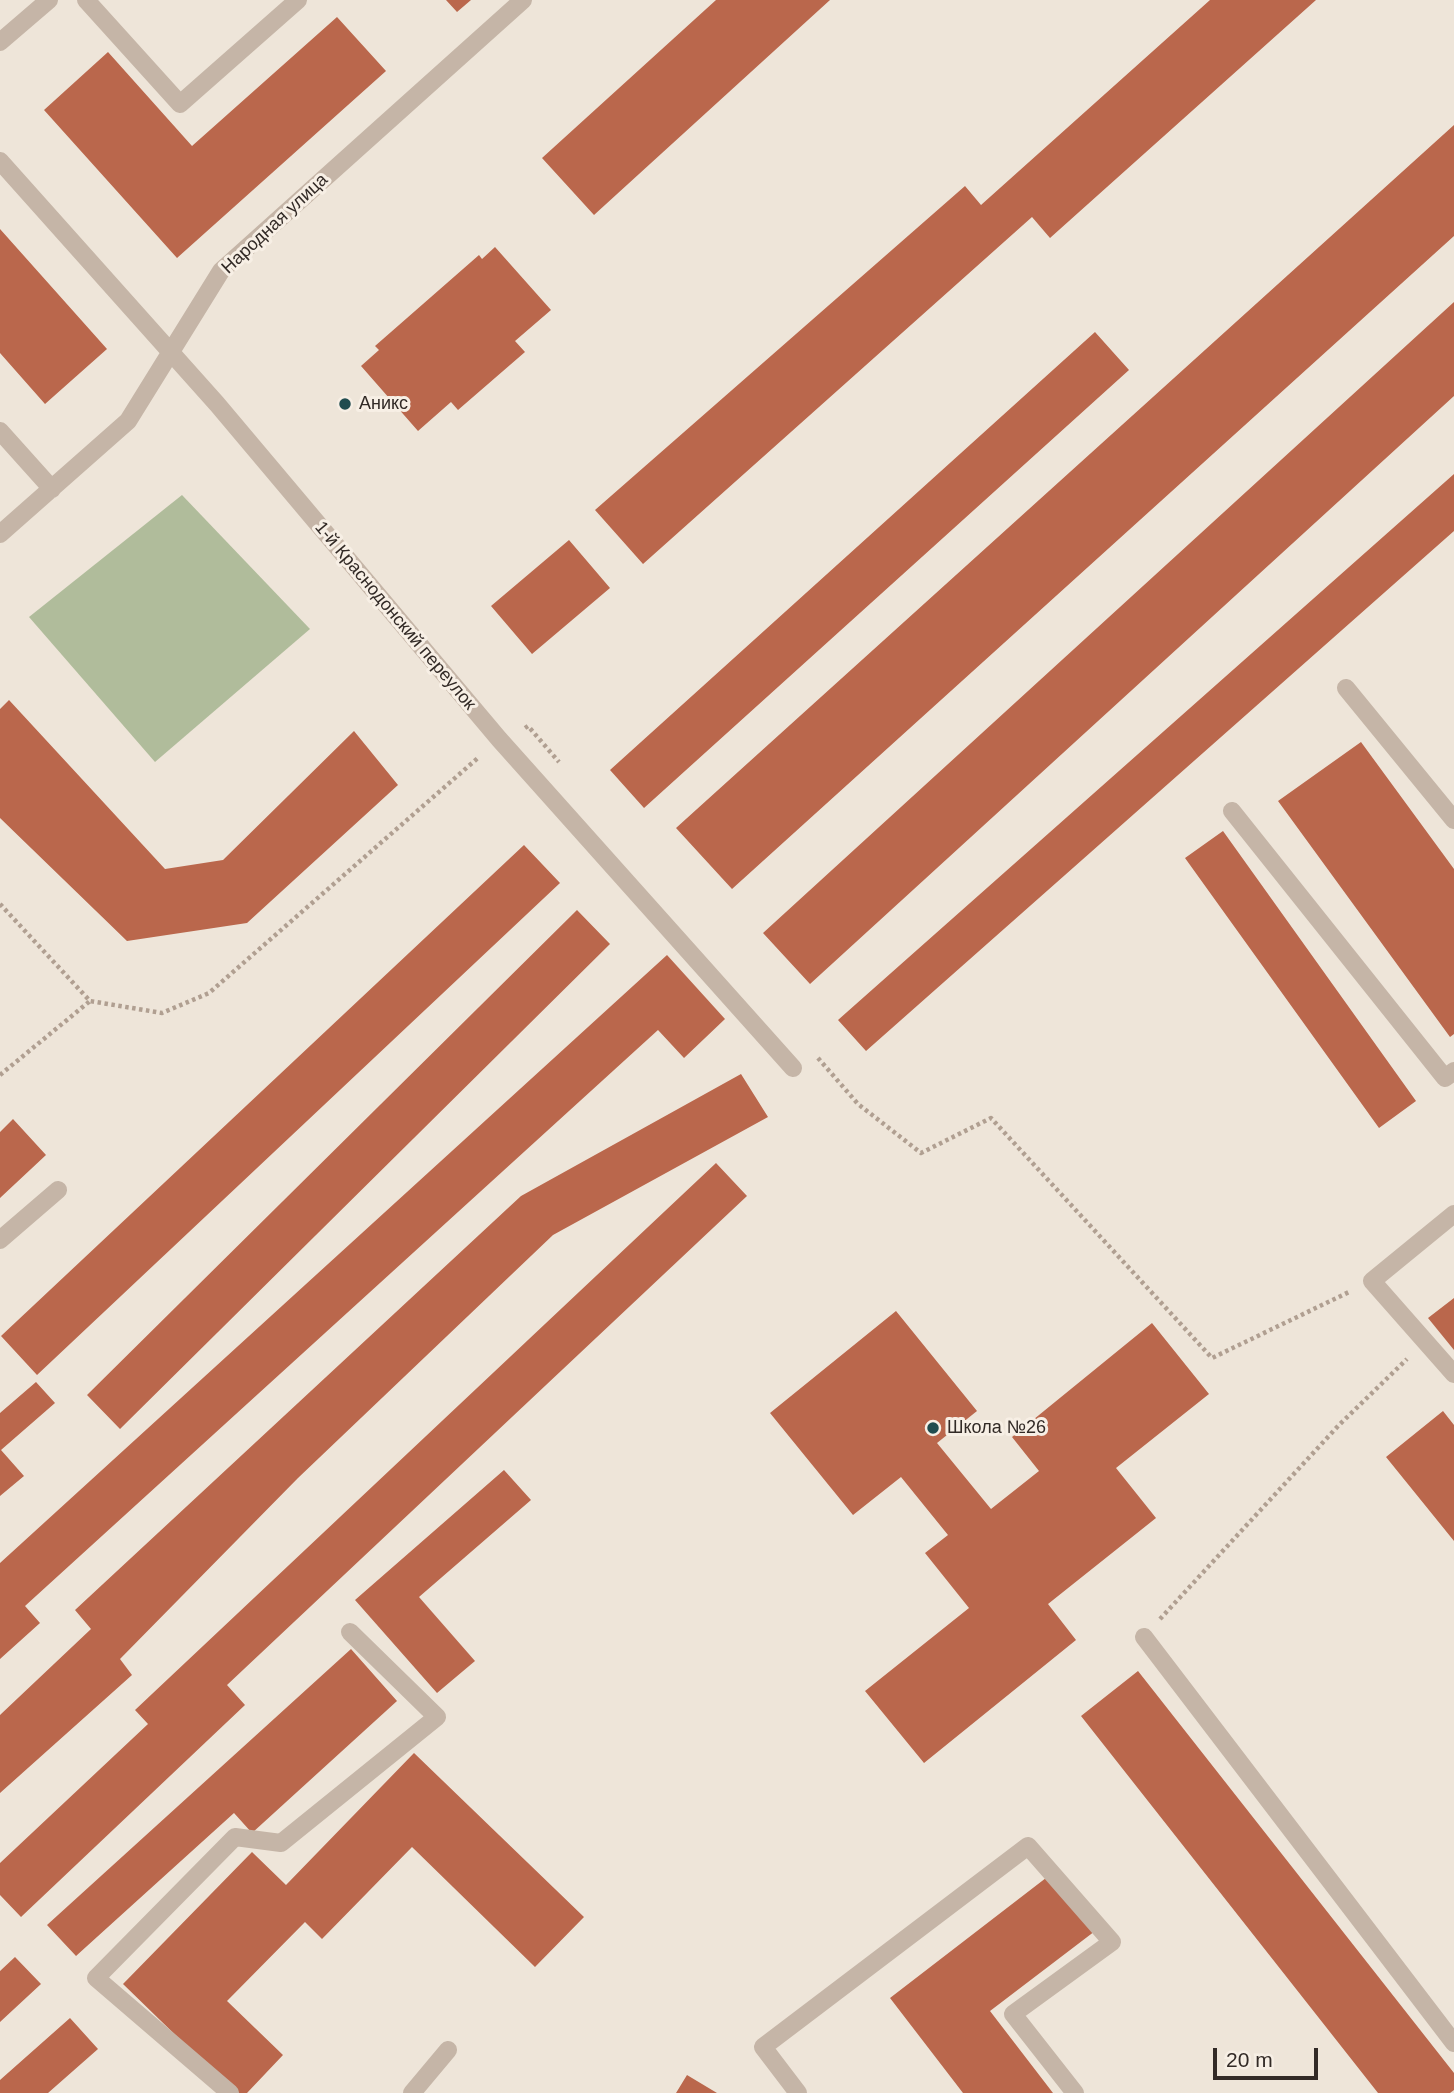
<!DOCTYPE html>
<html>
<head>
<meta charset="utf-8">
<style>
  body { margin:0 }
  #map { position:relative; width:1454px; height:2093px; overflow:hidden; background:#eee5d9; font-family:Arial,sans-serif }
  canvas { display:block }
  .scale { position:absolute; left:1213px; top:2048px; width:105px; height:32px; box-sizing:border-box; border:4px solid #322a26; border-top:0; padding-left:9px; font-size:21px; line-height:24px; white-space:nowrap; color:#322a26; -webkit-text-stroke:5px #f7efe5; paint-order:stroke }
</style>
</head>
<body>
<div id="map">
<canvas width="1454" height="2093"></canvas>
<div class="scale">20 m</div>
</div>
<script>
const c = document.querySelector('canvas').getContext('2d');
c.lineJoin = 'round';
function paint(path, color) {
  c.fillStyle = color;
  c.fill(path, 'evenodd');
}
function poly(rows) {
  const path = new Path2D();
  for (const r of rows) {
    path.moveTo(r[0], r[1]);
    for (let i = 2; i < r.length; i += 2) path.lineTo(r[i], r[i + 1]);
  }
  return path;
}
function stroke(path, color, width, dash) {
  c.strokeStyle = color;
  c.lineWidth = width;
  c.lineCap = dash ? 'butt' : 'round';
  c.setLineDash(dash || []);
  c.stroke(path);
}
function drawText(font, color, halo, rows, align = 'center') {
  c.font = font + ' Arial,sans-serif';
  c.lineWidth = 6;
  c.setLineDash([]);
  c.textBaseline = 'middle';
  c.strokeStyle = halo;
  c.fillStyle = color;
  for (const [text, x, y, turn = 0] of rows) {
    c.save();
    c.translate(x, y);
    c.rotate((+turn || 0) * Math.PI / 180);
    c.textAlign = isNaN(turn) ? turn : align;
    if (halo) c.strokeText(text, 0, 0);
    c.fillText(text, 0, 0);
    c.restore();
  }
}
paint(poly([
  [182,495,310,629,155,762,29,617]
]), '#b0bc9b');
paint(poly([
  [446,0,471,0,457,12],
  [716,0,830,0,594,215,542,158],
  [1210,0,1316,0,1050,238,1032,217,643,564,595,510,965,186,981,205],
  [337,17,386,71,177,258,44,110,108,52,192,146],
  [1454,125,1454,236,732,889,676,828],
  [0,229,107,349,45,404,0,353],
  [495,247,551,310,515,341,525,352,458,410,451,402,418,431,361,366,379,350,375,346,479,255,482,259],
  [1454,302,1454,396,810,984,763,933],
  [1095,332,1129,370,644,808,610,770],
  [1454,474,1454,531,866,1051,838,1020],
  [569,540,610,588,532,654,491,606],
  [9,700,165,869,223,860,354,731,398,785,247,923,127,941,0,818,0,709],
  [1361,742,1454,869,1454,1034,1450,1037,1278,801],
  [1223,831,1416,1101,1379,1128,1185,858],
  [524,845,560,883,37,1375,1,1336],
  [577,910,610,944,120,1429,87,1395],
  [667,955,725,1019,684,1058,658,1030,25,1606,40,1623,0,1659,0,1563],
  [741,1074,768,1117,553,1235,298,1478,120,1659,132,1675,0,1793,0,1715,91,1629,75,1610,521,1196],
  [13,1119,46,1155,0,1198,0,1132],
  [716,1163,747,1196,227,1685,245,1705,21,1917,0,1895,0,1863,148,1724,135,1710],
  [1454,1298,1454,1350,1428,1318],
  [896,1311,977,1411,937,1443,991,1509,1039,1471,1012,1437,1152,1323,1209,1394,1116,1468,1156,1518,1048,1604,1076,1640,924,1763,865,1691,969,1608,925,1553,948,1535,901,1477,853,1515,770,1413],
  [36,1382,55,1403,1,1450,24,1476,0,1496,0,1413],
  [1443,1411,1454,1425,1454,1541,1386,1457],
  [504,1470,531,1500,419,1597,475,1661,437,1693,355,1600],
  [351,1649,397,1701,252,1833,234,1813,76,1956,47,1925],
  [1138,1671,1454,2073,1454,2090,1450,2093,1378,2093,1081,1716],
  [414,1753,584,1917,535,1967,412,1847,322,1939,305,1922,227,2001,283,2055,247,2093,235,2093,123,1984,252,1852,286,1885],
  [1055,1871,1099,1928,990,2011,1053,2093,963,2093,890,1998],
  [15,1957,41,1984,0,2022,0,1971],
  [70,2018,98,2049,48,2093,0,2093,0,2080],
  [687,2075,717,2093,676,2093]
]), '#ba674c');
stroke(poly([
  [525,728,528,726,559,762],
  [0,904,90,1001,162,1013,209,993,479,757],
  [818,1058,858,1104,921,1153,991,1118,1212,1358,1349,1292],
  [0,1075,90,1001],
  [1160,1619,1339,1425,1407,1359]
]), '#b09f91', 4.5, [3.5, 3.5]);
stroke(poly([
  [86,0,180,104,298,0],
  [0,42,49,0],
  [0,161,217,404,499,739,793,1068],
  [0,431,52,489],
  [0,534,128,421,221,271,523,0],
  [1346,688,1454,820],
  [1232,811,1445,1078,1454,1071],
  [1454,1214,1372,1281,1454,1374],
  [0,1240,58,1190],
  [1144,1637,1454,2043],
  [230,2093,96,1978,235,1837,281,1843,437,1717,350,1632],
  [412,2093,448,2050],
  [798,2093,763,2047,1028,1846,1112,1942,1013,2014,1075,2093]
]), '#c5b5a7', 18);
for (const [x, y, r, color] of [
  [345,404,7,"#204c4f"],
  [933,1428,7,"#204c4f"]
]) {
  const dot = new Path2D();
  dot.arc(x, y, r, 0, 2 * Math.PI);
  c.fillStyle = color;
  c.fill(dot);
  stroke(dot, '#f7efe5', 2.5);
}
drawText('18px', '#322a26', '#f7efe5', [
  ["Народная улица",275,224,-43],
  ["1-й Краснодонский переулок",395,616,50]
]);
drawText('18px', '#322a26', '#f7efe5', [
  ["Аникс",359,404],
  ["Школа №26",947,1428]
], 'left');
</script>
</body>
</html>
